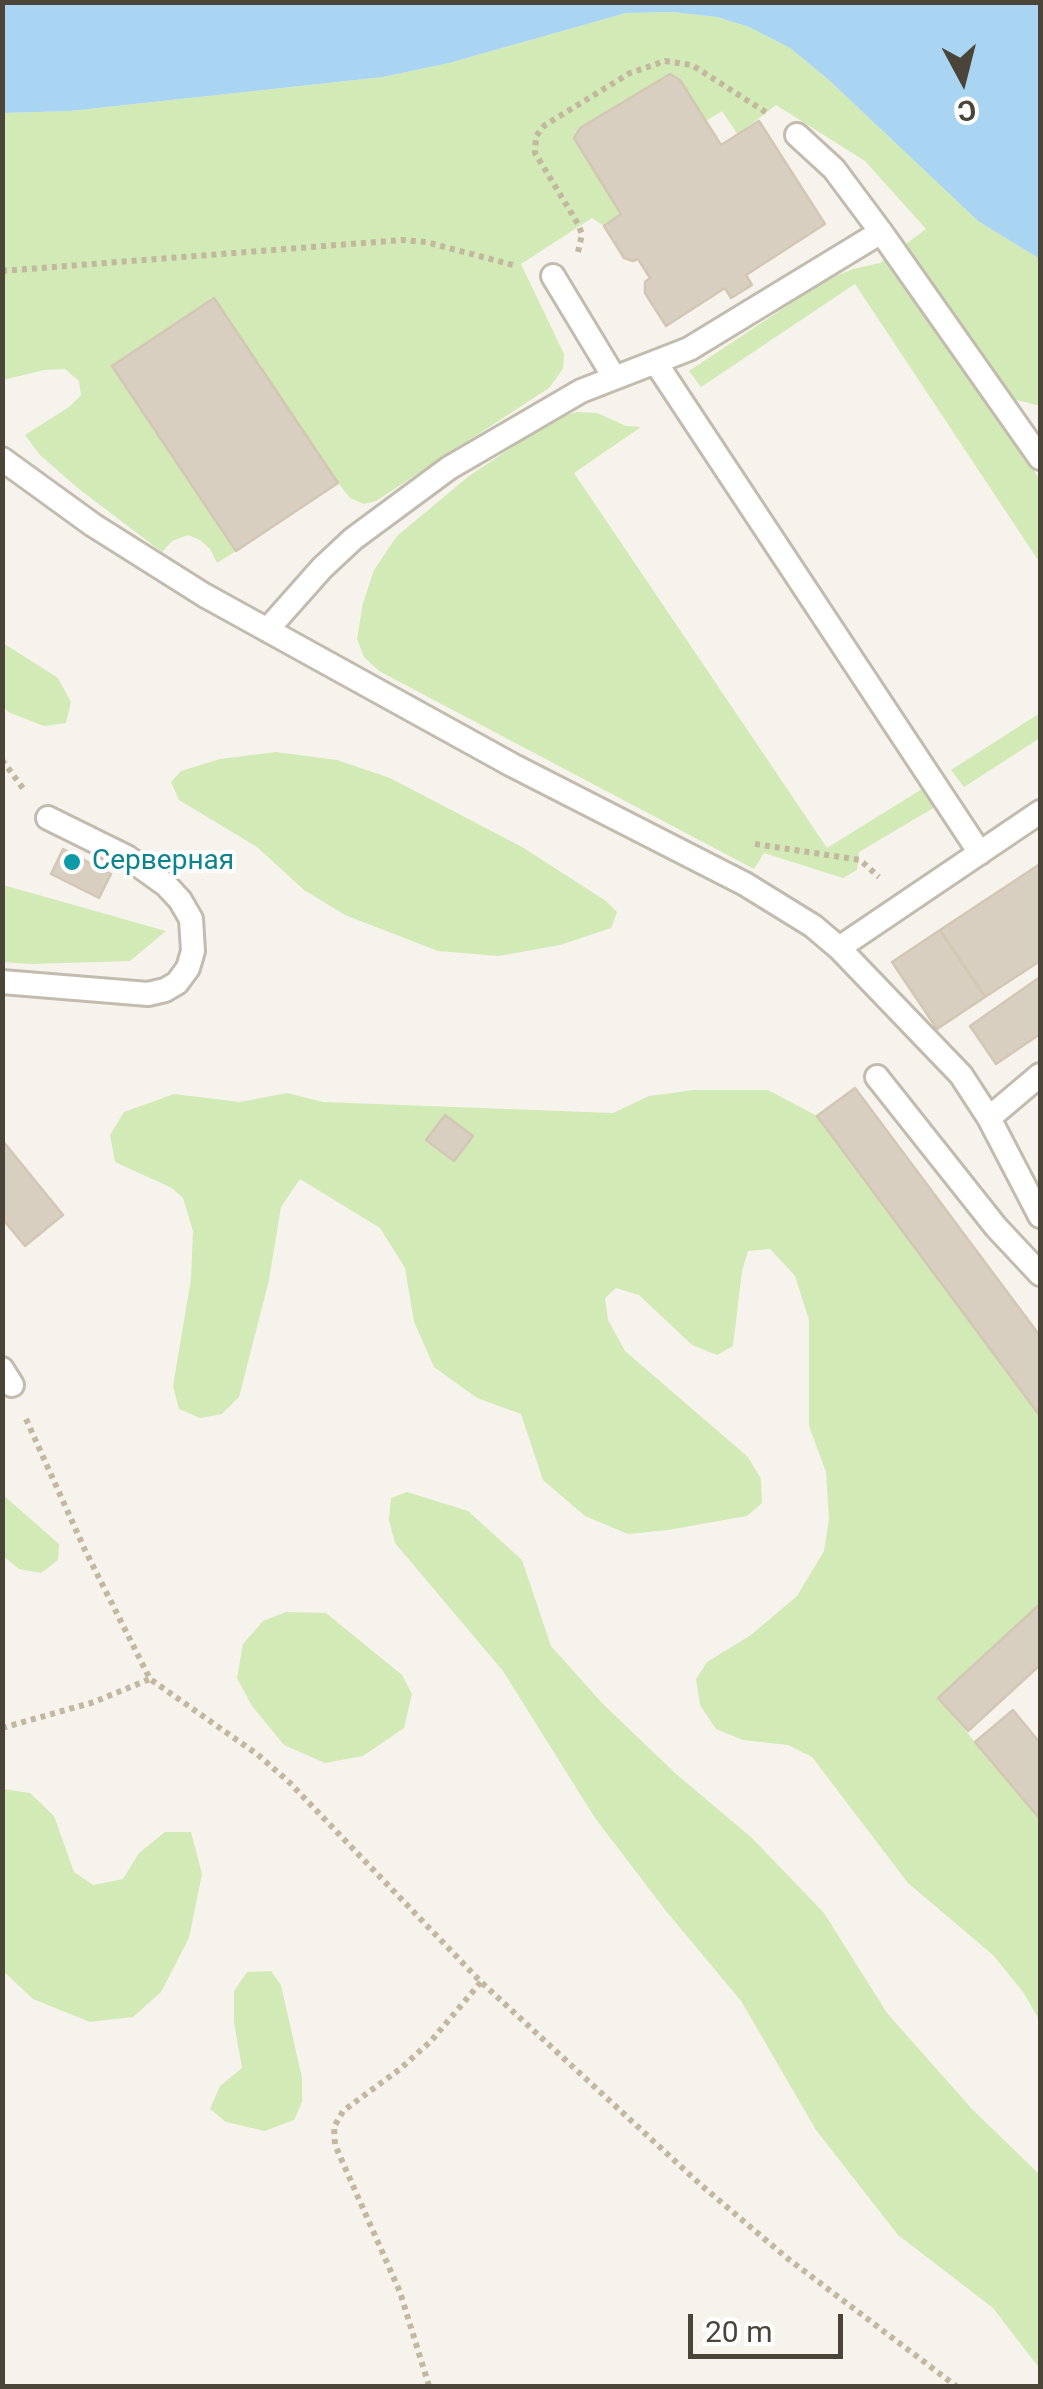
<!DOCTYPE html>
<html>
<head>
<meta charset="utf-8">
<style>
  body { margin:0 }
  #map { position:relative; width:1043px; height:2389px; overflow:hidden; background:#f6f3ec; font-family:Roboto,sans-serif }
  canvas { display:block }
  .frame { position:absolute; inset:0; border:5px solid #4b4439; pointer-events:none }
  .north { position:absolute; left:913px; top:30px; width:100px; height:100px; -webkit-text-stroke:8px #fff; paint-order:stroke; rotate:173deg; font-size:28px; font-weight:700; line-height:40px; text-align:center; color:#4b4439 }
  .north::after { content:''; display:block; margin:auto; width:35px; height:45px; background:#4b4439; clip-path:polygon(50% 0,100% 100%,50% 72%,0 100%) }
  .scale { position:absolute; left:688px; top:2314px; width:155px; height:45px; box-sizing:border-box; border:5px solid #4b4439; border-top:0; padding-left:12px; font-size:30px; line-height:35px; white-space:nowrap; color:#4b4439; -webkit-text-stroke:8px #fff; paint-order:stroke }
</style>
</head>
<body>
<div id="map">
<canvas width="1043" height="2389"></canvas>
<div class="frame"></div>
<div class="north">С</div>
<div class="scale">20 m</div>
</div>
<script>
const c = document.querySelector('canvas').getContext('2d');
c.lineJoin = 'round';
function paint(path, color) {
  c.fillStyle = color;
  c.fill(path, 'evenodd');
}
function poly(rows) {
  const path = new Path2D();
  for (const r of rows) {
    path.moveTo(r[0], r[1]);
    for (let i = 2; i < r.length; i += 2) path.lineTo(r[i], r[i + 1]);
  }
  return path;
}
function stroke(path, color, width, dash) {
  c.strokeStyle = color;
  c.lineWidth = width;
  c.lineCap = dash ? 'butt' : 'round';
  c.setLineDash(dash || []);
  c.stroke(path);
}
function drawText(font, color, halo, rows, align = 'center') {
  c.font = font + ' Roboto,sans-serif';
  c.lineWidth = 8;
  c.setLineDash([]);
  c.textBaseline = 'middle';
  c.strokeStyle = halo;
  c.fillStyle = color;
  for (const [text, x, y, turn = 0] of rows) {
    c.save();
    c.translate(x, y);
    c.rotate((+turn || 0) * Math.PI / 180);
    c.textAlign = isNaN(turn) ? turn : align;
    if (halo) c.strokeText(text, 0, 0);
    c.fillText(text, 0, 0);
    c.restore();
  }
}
paint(poly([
  [672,12,717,17,749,27,790,48,830,81,978,221,1040,259,1040,406,1013,399,994,411,1040,480,1040,563,855,284,701,387,689,371,826,280,853,269,880,263,926,229,865,161,776,105,738,135,722,111,706,121,680,80,670,74,575,132,577,144,621,214,604,226,592,218,521,264,564,354,563,369,549,388,376,501,364,504,350,498,338,483,214,298,112,366,236,551,217,563,210,549,200,540,188,535,172,541,162,552,79,489,40,455,25,435,69,407,81,395,79,381,65,369,44,370,3,380,3,113,70,111,383,77,449,63,626,13],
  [577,412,597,413,626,426,641,427,574,473,827,848,922,789,935,807,859,852,857,870,843,878,764,853,754,869,379,671,364,657,357,639,363,603,374,570,397,536,469,476,556,418],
  [3,643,58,678,71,702,66,723,44,726,10,713,3,707],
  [1040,713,1040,738,964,787,951,770],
  [276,752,337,760,390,778,522,847,606,901,617,912,611,928,560,945,499,956,438,951,345,915,304,890,257,847,179,800,171,782,181,771,220,759],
  [3,885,166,931,130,961,31,964,3,962],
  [694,1090,768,1090,817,1116,1040,1416,1040,1604,938,1698,1040,1819,1040,2021,1023,1992,993,1955,908,1883,812,1757,788,1745,743,1740,716,1729,700,1705,696,1679,707,1662,751,1635,797,1596,824,1551,829,1519,826,1472,809,1426,809,1320,795,1276,770,1249,748,1251,742,1271,733,1346,717,1355,692,1345,639,1295,616,1288,605,1298,608,1320,625,1351,748,1457,761,1479,762,1503,747,1516,668,1530,628,1534,585,1516,543,1480,521,1414,477,1398,434,1367,414,1322,405,1268,380,1228,300,1179,281,1207,269,1280,239,1397,222,1414,200,1418,179,1409,173,1386,191,1279,193,1231,183,1198,172,1188,115,1162,110,1135,124,1112,174,1094,240,1102,287,1093,323,1102,613,1113,649,1096],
  [407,1492,468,1511,522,1560,551,1646,602,1703,675,1773,752,1838,824,1913,887,2013,972,2109,1040,2175,1040,2369,993,2308,898,2235,816,2130,741,2001,666,1911,595,1818,503,1671,395,1543,389,1520,391,1498],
  [2,1494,59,1544,58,1560,41,1573,19,1569,3,1556],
  [286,1612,326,1613,402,1675,412,1694,404,1728,363,1756,325,1763,284,1745,252,1706,237,1678,243,1644,263,1621],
  [3,1789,30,1793,54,1816,74,1872,93,1885,123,1879,139,1853,165,1832,191,1832,202,1874,189,1938,161,1992,133,2017,90,2022,33,1999,3,1971],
  [271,1971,281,1985,302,2078,302,2102,294,2120,265,2131,226,2122,210,2109,220,2086,242,2068,234,2022,234,1991,247,1972]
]), '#d2eab5');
paint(poly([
  [2,3,1040,3,1040,259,978,221,830,81,790,48,749,27,717,17,672,12,626,13,449,63,383,77,70,111,3,113]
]), '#a9d4f2');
const building = poly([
  [670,74,680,80,721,145,759,121,825,224,746,275,752,285,731,298,725,288,666,326,645,293,645,282,650,278,638,259,633,261,624,258,604,226,621,214,574,138,580,128,670,74],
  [214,298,338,483,236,551,112,366,214,298],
  [63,849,111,874,99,898,51,874,63,849],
  [1040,864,1040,961,985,997,940,930,1040,864],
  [940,930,985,997,937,1029,892,962,940,930],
  [1040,977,1040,1034,996,1064,970,1026,1040,977],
  [855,1088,1040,1336,1040,1416,817,1116,855,1088],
  [445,1115,473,1136,454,1161,426,1140,445,1115],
  [2,1140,63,1215,25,1246,2,1218,2,1140],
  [1040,1604,1040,1665,968,1731,938,1698,1040,1604],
  [1013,1710,1040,1743,1040,1819,975,1742,1013,1710]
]);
paint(building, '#d8cfc1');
stroke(building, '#d3c7b4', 2.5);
const lane = poly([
  [881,232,1040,458],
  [553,276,614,377],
  [656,363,980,853],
  [2,459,93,525,204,595,512,765,745,884,813,926,839,948,961,1075,989,1118,1040,1216],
  [267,630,322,568,353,539,449,468,581,391,689,349,881,232,834,169,797,135],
  [839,948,1040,812],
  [2,982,148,994,165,990,177,983,188,968,193,951,191,919,180,900,166,885,127,857,48,818],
  [877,1077,996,1227,1040,1274],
  [989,1118,1040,1075],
  [2,1369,12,1385]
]);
stroke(lane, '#c2bbae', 28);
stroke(poly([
  [578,252,582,234,578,224,535,153,536,136,545,125,630,73,665,61,692,65,767,113],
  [2,271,402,240,426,242,517,266],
  [2,760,25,791],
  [755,844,860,860,879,877],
  [26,1419,85,1550,150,1679,257,1754,289,1782,481,1982,701,2185,787,2258,956,2386],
  [2,1728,94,1702,150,1679],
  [429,2386,400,2292,335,2145,334,2127,343,2111,400,2069,431,2041,481,1982]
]), '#c4b79f', 6, [5, 5]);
stroke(lane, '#fff', 22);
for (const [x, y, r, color] of [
  [72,862,10,"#0f9aa8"]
]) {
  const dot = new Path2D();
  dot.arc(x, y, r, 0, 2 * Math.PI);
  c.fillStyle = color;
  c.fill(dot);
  stroke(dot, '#fff', 4);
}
drawText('28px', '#0d838f', '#fff', [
  ["Серверная",92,862]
], 'left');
</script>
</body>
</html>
